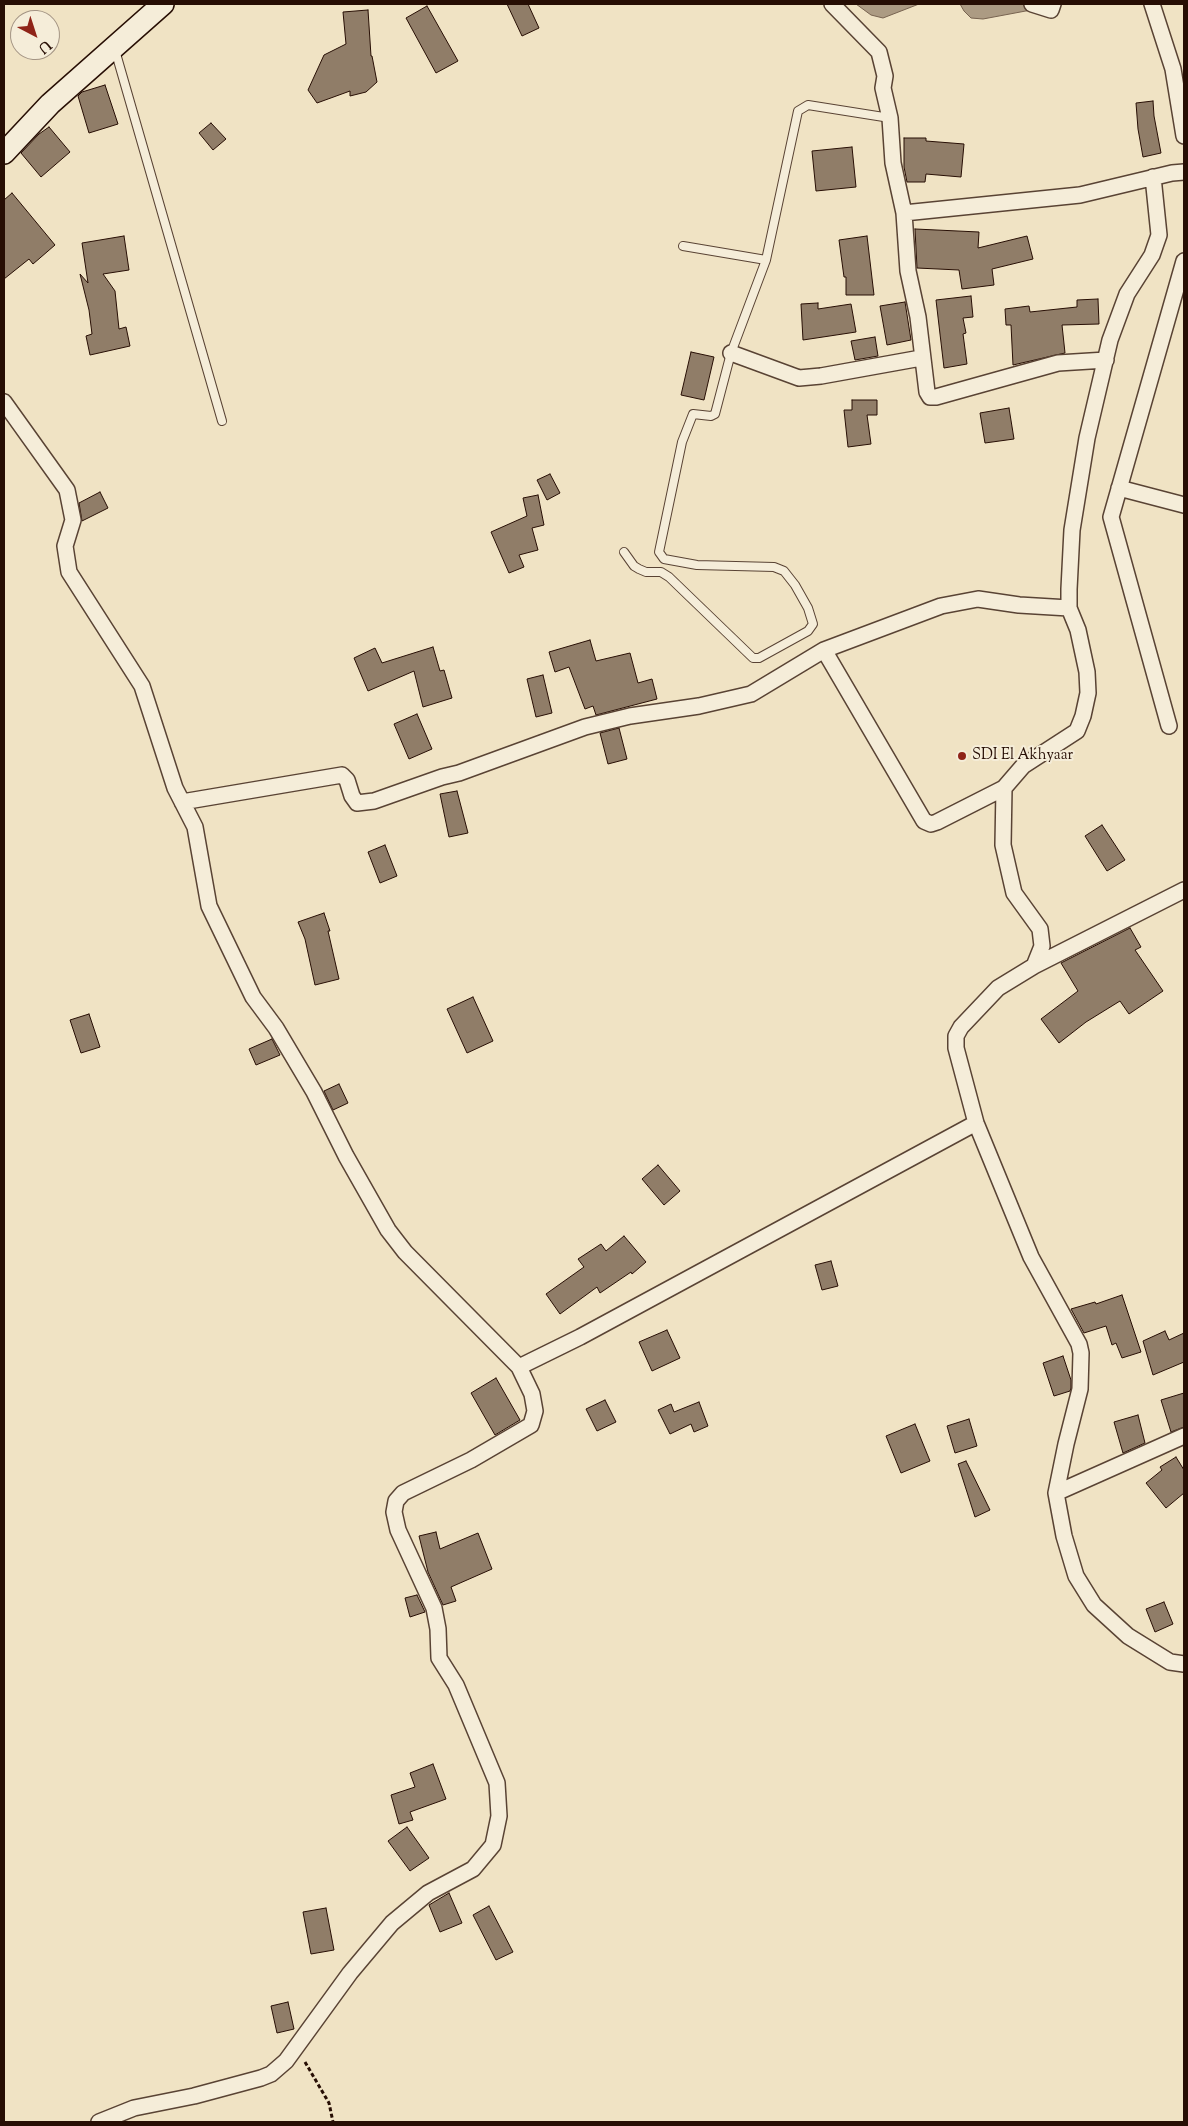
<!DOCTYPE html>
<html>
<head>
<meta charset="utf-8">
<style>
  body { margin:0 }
  #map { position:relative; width:1188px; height:2126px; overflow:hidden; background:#f0e3c4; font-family:"Sorts Mill Goudy",serif }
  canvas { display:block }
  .frame { position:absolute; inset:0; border:5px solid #270e04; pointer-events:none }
  .north { position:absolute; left:10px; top:10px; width:50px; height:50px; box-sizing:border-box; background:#f5edd9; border:1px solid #a39484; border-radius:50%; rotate:140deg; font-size:14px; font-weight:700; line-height:20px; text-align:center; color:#270e04 }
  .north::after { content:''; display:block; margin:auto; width:18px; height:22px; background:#8f2418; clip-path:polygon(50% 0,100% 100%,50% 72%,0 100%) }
</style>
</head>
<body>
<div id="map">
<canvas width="1188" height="2126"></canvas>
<div class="frame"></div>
<div class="north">U</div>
</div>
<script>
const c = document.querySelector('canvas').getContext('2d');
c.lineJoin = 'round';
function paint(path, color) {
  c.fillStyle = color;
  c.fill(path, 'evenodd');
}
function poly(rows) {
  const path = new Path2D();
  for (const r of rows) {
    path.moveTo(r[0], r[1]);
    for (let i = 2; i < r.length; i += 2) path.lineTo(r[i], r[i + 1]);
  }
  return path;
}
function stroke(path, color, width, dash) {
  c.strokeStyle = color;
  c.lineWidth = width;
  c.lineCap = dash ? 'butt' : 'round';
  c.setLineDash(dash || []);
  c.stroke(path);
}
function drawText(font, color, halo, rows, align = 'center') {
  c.font = font + ' "Sorts Mill Goudy",serif';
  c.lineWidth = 4;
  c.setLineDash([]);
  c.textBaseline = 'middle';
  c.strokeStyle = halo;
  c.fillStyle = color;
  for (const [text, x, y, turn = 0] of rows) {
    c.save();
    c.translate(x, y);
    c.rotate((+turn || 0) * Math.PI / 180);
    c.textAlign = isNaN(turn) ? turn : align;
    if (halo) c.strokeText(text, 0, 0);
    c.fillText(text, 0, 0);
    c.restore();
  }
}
const water = poly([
  [856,4,919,4,883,18,871,15,856,4],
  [960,4,1063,4,983,19,971,18,964,11,960,4]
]);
paint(water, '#ac9b83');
stroke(water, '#776350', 1);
const building = poly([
  [507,4,528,4,539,28,522,36,507,4],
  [427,6,458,61,436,73,406,18,427,6],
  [368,10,371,56,372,56,377,82,366,92,350,96,350,91,317,103,308,90,324,55,346,44,343,12,368,10],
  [105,85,118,124,89,133,78,96,82,92,105,85],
  [1153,101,1154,116,1161,153,1143,157,1138,129,1136,103,1153,101],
  [211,123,226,139,213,150,199,133,211,123],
  [49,127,70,152,41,177,21,153,39,134,49,127],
  [904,138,926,138,926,141,964,144,961,177,926,174,925,182,907,182,904,167,904,138],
  [852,147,856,187,816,191,812,151,852,147],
  [12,193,55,245,33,264,29,259,4,279,4,200,12,193],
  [915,229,979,232,978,248,1027,236,1033,259,992,269,994,285,962,289,959,270,917,268,915,229],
  [124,236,129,270,103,274,115,291,119,329,126,327,130,346,90,355,86,336,92,334,89,310,80,274,88,283,82,243,124,236],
  [867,236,874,295,846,295,846,277,844,277,839,240,867,236],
  [971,296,973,317,963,318,966,333,963,334,967,364,944,368,936,300,971,296],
  [1098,299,1099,324,1062,325,1065,353,1013,365,1011,325,1006,325,1005,309,1029,306,1030,312,1077,307,1077,300,1098,299],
  [905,302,911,340,887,345,880,306,905,302],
  [818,303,818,309,851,304,856,332,803,340,801,304,818,303],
  [875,337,878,356,855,360,851,341,875,337],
  [691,352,714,357,704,400,681,395,691,352],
  [852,400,877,400,877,415,867,415,871,444,848,447,844,410,852,410,852,400],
  [1009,408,1014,439,985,443,980,413,1009,408],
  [550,474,560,493,547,500,537,480,550,474],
  [100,492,108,508,82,521,79,503,100,492],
  [538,495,544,525,532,528,538,550,519,555,524,567,509,573,491,532,527,516,523,498,538,495],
  [590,640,596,661,630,653,638,683,652,679,657,699,596,715,593,706,585,709,569,667,555,672,549,652,590,640],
  [433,647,440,671,444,670,452,698,423,707,414,671,368,691,354,658,375,648,382,663,433,647],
  [543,675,552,713,536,717,527,679,543,675],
  [417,714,432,749,409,759,394,724,417,714],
  [619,728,627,759,608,764,600,733,619,728],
  [457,791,468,833,449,837,440,794,457,791],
  [1102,825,1125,860,1107,871,1085,836,1102,825],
  [385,845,397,876,380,883,368,852,385,845],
  [324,913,330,931,328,931,339,979,315,985,305,939,298,922,324,913],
  [1130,928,1141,947,1135,950,1163,991,1129,1014,1120,1001,1086,1022,1059,1043,1041,1019,1078,991,1061,963,1130,928],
  [473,997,493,1041,467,1053,447,1009,473,997],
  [89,1014,100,1047,81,1053,70,1020,89,1014],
  [272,1039,280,1055,256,1065,249,1049,272,1039],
  [339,1084,348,1103,333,1110,324,1091,339,1084],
  [658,1165,680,1191,664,1205,642,1179,658,1165],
  [624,1236,646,1262,632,1274,631,1272,600,1293,597,1287,560,1314,546,1294,584,1267,578,1259,601,1244,606,1251,624,1236],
  [831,1261,838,1286,822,1290,815,1265,831,1261],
  [1122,1295,1141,1352,1122,1358,1116,1343,1112,1345,1106,1326,1084,1333,1071,1309,1095,1302,1096,1304,1122,1295],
  [667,1330,680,1358,652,1371,639,1342,667,1330],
  [1165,1331,1169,1340,1184,1333,1184,1362,1153,1375,1143,1341,1165,1331],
  [1063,1356,1071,1380,1071,1388,1070,1391,1054,1396,1043,1363,1063,1356],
  [496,1378,520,1420,495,1435,471,1393,496,1378],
  [1184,1393,1184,1427,1171,1432,1161,1400,1184,1393],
  [605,1400,616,1422,597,1431,586,1409,605,1400],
  [699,1402,708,1426,694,1432,691,1424,670,1434,658,1410,671,1404,674,1412,699,1402],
  [1138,1415,1145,1443,1123,1453,1114,1422,1138,1415],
  [969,1419,977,1446,955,1453,947,1426,969,1419],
  [915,1424,930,1461,901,1473,886,1436,915,1424],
  [1176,1457,1184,1470,1184,1493,1166,1508,1146,1483,1162,1470,1160,1467,1176,1457],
  [966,1461,990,1510,975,1517,958,1464,966,1461],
  [436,1532,440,1549,478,1533,492,1569,451,1587,456,1601,443,1605,428,1572,419,1536,436,1532],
  [417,1595,425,1612,410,1617,405,1598,417,1595],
  [1164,1602,1173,1624,1155,1632,1146,1609,1164,1602],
  [433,1764,446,1799,410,1812,413,1820,399,1824,391,1795,415,1787,410,1773,433,1764],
  [407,1827,429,1858,410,1871,388,1841,407,1827],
  [449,1893,462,1923,440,1932,429,1905,449,1893],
  [489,1906,513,1952,496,1960,473,1915,489,1906],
  [326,1908,334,1950,311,1954,303,1912,326,1908],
  [288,2002,294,2029,277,2033,271,2006,288,2002]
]);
paint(building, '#907d68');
stroke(building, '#270e04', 1);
const lane = poly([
  [115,50,222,421],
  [683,246,766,260],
  [624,552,634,566,639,569,646,572,661,572,669,577,753,658,759,658,808,631,813,624,808,608,795,585,784,571,774,567,697,565,664,559,659,552,682,442,693,414,711,416,715,414,731,353,766,260,798,111,808,105,890,118]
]);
const street = poly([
  [832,4,879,52,885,76,883,88,890,118,893,163,904,213,908,271,918,317,927,392,930,397,936,397,1058,363,1106,360],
  [1032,4,1051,10,1053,4],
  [1152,4,1173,69,1184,136],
  [1153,177,1159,235,1152,255,1127,294,1110,340,1087,438,1072,530,1069,589,1069,608,1078,630,1087,672,1088,693,1083,716,1077,731,1023,766,1004,788,1003,845,1014,893,1040,929,1042,946,1034,966,998,988,961,1027,956,1036,956,1048,976,1123,1031,1257,1079,1344,1081,1353,1080,1389,1066,1444,1056,1493,1064,1536,1076,1576,1094,1605,1128,1636,1170,1662,1184,1664],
  [904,213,1080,195,1172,173,1184,172],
  [731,353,799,378,821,376,921,358],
  [4,402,67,490,73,520,65,546,69,572,142,686,175,788,195,827,209,906,253,997,276,1028,314,1092,346,1156,388,1230,405,1252,519,1367],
  [1119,488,1184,505],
  [824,650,924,821,931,824,937,822,1004,788],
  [1169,726,1111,517,1184,261],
  [182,802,342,775,347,780,352,796,357,803,374,801,442,777,459,773,585,727,630,716,699,706,751,694,824,650,941,606,978,599,1019,605,1069,608],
  [1034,966,1184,890],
  [1056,1493,1184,1436],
  [99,2122,134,2108,194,2096,261,2078,271,2074,286,2061,350,1973,392,1923,428,1893,473,1869,493,1845,499,1816,497,1783,456,1685,439,1658,438,1629,434,1608,398,1530,394,1512,396,1501,403,1493,471,1460,531,1425,535,1411,532,1394,519,1367,580,1337,976,1123]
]);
const secondary = poly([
  [4,153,50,104,163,4]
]);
stroke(lane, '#594334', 10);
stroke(street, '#594334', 18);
stroke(secondary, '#270e04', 24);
stroke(poly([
  [305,2062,329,2103,333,2122]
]), '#270e04', 3, [4, 2.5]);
stroke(lane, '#f5edd9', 8);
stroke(street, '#f5edd9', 15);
stroke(secondary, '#f5edd9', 21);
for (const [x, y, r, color] of [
  [962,756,5,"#8f2418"]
]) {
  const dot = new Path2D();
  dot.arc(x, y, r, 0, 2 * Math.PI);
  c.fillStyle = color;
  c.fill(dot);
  stroke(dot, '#f5edd9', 2);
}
drawText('15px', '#270e04', '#f5edd9', [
  ["SDI El Akhyaar",972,756]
], 'left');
</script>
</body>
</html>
